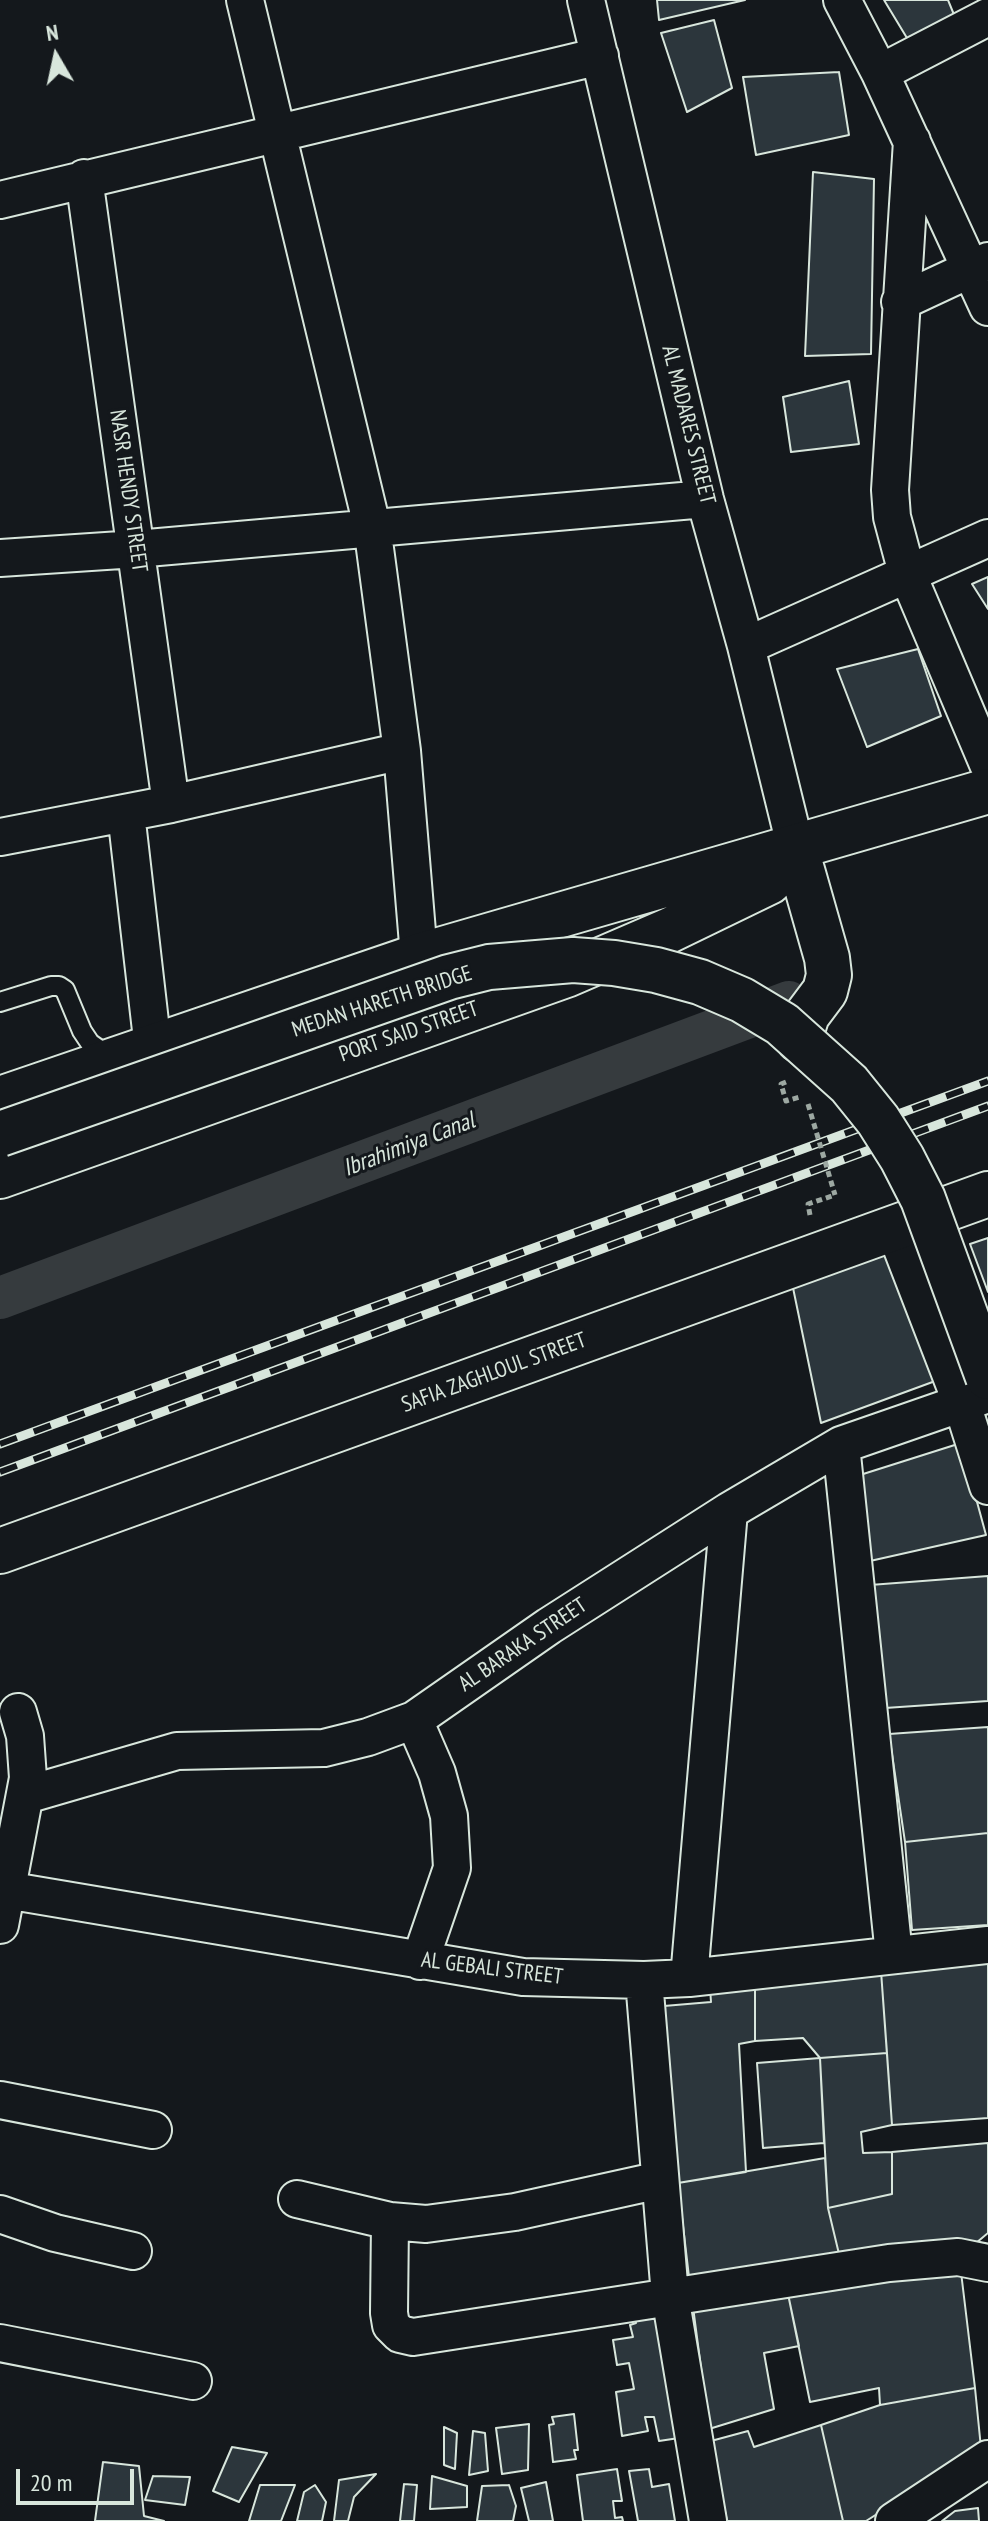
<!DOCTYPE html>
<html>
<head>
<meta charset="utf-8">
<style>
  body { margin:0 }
  #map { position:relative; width:988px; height:2521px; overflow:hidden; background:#14181c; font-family:"PT Sans Narrow",sans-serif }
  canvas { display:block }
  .north { position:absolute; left:16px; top:16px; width:80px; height:80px; -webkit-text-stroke:6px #14181c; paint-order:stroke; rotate:351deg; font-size:22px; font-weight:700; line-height:32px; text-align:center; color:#d8e6dc }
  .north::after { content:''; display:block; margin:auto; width:28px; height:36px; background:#d8e6dc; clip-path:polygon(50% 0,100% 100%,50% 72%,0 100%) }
  .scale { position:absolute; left:16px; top:2469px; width:118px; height:36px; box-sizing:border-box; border:4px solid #d8e6dc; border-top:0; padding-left:10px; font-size:24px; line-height:28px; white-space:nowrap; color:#d8e6dc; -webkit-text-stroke:6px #14181c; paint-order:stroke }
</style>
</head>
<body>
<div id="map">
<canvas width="988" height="2521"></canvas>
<div class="north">N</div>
<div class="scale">20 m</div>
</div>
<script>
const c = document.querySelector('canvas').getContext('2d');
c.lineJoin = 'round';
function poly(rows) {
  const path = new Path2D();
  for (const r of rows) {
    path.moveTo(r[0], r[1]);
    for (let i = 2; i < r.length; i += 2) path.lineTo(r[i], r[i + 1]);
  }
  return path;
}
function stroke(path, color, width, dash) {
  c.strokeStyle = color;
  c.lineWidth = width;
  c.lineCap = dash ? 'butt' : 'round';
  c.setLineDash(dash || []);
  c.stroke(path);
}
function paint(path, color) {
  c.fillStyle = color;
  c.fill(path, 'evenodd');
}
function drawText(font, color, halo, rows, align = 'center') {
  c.font = font + ' "PT Sans Narrow",sans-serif';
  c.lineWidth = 6;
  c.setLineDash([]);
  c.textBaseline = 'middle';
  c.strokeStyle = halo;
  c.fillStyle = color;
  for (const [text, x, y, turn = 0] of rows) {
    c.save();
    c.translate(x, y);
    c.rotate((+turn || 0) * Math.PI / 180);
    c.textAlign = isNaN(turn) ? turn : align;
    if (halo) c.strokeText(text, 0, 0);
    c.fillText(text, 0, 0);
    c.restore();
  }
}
stroke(poly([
  [0,1298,789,1002]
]), '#363b3e', 42);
const building = poly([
  [657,0,745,0,659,20,657,0],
  [884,0,948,0,957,22,910,43,884,0],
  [714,20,732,88,687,112,661,33,714,20],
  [839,72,849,135,756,155,743,77,839,72],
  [813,172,874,179,871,354,805,356,813,172],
  [849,381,859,444,791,452,783,397,849,381],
  [988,577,988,609,972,584,988,577],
  [918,649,941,716,867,747,837,669,918,649],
  [988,1238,988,1292,970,1244,988,1238],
  [883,1239,938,1380,821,1423,792,1283,883,1239],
  [961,1443,986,1535,870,1561,860,1475,961,1443],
  [988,1576,988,1701,885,1708,870,1585,988,1576],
  [988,1727,988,1833,905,1842,889,1734,988,1727],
  [988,1833,988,1925,912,1930,905,1842,988,1833],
  [988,1963,988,2118,892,2125,881,1971,988,1963],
  [881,1971,887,2053,820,2058,803,2038,755,2041,755,1984,881,1971],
  [755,1984,755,2041,739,2044,746,2172,678,2183,664,2006,711,2002,710,1988,755,1984],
  [887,2053,892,2125,861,2132,863,2153,892,2152,892,2194,828,2208,820,2058,887,2053],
  [820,2058,824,2143,763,2148,757,2063,820,2058],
  [988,2143,988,2233,976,2243,839,2254,828,2208,892,2194,892,2152,988,2143],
  [825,2158,828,2208,839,2254,689,2277,678,2183,825,2158],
  [961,2272,975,2388,880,2405,879,2388,810,2402,788,2294,961,2272],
  [788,2294,799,2346,764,2353,774,2409,709,2429,693,2307,788,2294],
  [659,2313,679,2438,659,2441,654,2417,645,2417,648,2431,622,2436,616,2392,634,2389,629,2363,617,2365,613,2340,633,2337,630,2325,636,2323,635,2317,659,2313],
  [975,2388,981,2448,866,2521,843,2521,821,2425,880,2405,975,2388],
  [574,2414,578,2450,574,2450,576,2459,553,2462,549,2425,554,2424,552,2417,574,2414],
  [529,2424,528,2470,502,2474,496,2428,529,2424],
  [821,2425,843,2521,727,2521,711,2441,748,2431,754,2447,821,2425],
  [444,2427,457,2433,455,2469,444,2465,444,2427],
  [473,2431,485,2433,488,2471,469,2475,473,2431],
  [232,2447,267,2453,239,2502,213,2491,232,2447],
  [103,2462,139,2466,144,2516,164,2521,95,2521,103,2462],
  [617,2469,622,2501,613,2501,615,2518,622,2517,623,2521,583,2521,577,2475,617,2469],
  [649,2469,652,2487,669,2484,675,2521,638,2521,629,2471,649,2469],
  [376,2474,354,2497,348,2521,334,2521,339,2480,376,2474],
  [153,2476,190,2477,185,2505,145,2500,153,2476],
  [432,2476,467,2486,467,2507,430,2509,432,2476],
  [546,2482,553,2521,529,2521,521,2488,546,2482],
  [404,2484,417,2485,414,2521,400,2521,404,2484],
  [260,2485,295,2485,281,2521,249,2521,260,2485],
  [315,2485,326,2502,322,2521,297,2521,304,2492,315,2485],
  [509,2485,516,2506,513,2521,477,2521,482,2486,509,2485],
  [978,2508,979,2521,942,2521,955,2511,978,2508]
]);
paint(building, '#2c363c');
stroke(building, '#d8e6dc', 2);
const service = poly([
  [0,1002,51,986,59,986,65,990,82,1031,90,1043,110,1057]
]);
const minor = poly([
  [245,0,372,526,402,751,419,956],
  [586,0,705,499,746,646,796,849],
  [842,0,880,73,988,307],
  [880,73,988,17],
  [912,141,890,490,892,517,907,573,988,764],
  [84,178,171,804],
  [0,200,600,56],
  [900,302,988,261],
  [0,558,136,549,705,499],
  [746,646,988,538],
  [126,813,153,1048],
  [0,837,171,804,402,751],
  [894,1228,962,1404,988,1486],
  [841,1445,894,1955],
  [414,1720,437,1773,449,1816,452,1868,420,1961],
  [26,1795,177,1751,324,1748,368,1737,414,1720,549,1626,729,1511,841,1445,988,1394],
  [0,1889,523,1977,644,1980,689,1978,988,1945],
  [0,1925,28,1778,25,1736,18,1712],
  [689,1978,729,1511],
  [644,1980,670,2296,708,2521],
  [0,2100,153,2130],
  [297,2199,390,2221,426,2224,515,2212,660,2180],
  [0,2214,55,2233,133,2251],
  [390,2221,389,2313,391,2325,400,2334,413,2337,889,2263,958,2257,988,2263],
  [0,2343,193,2381],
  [894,2521,988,2459]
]);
const tertiary = poly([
  [0,1551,988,1194]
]);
const secondary = poly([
  [796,849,827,958,829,975,825,991,807,1015,799,1040],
  [0,1099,419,956,988,791],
  [0,1176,566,975,668,931,769,882,790,861]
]);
stroke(service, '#d8e6dc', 22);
stroke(minor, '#d8e6dc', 40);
stroke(tertiary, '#d8e6dc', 48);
stroke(secondary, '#d8e6dc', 48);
stroke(poly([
  [786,1082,781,1084,786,1101,800,1097],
  [810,1215,808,1204,835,1195]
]), '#9da8a2', 5, [6, 4]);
stroke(service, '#14181c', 18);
stroke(minor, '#14181c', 36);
stroke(tertiary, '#14181c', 44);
stroke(secondary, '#14181c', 44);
const rail = poly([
  [0,1444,988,1081],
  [0,1472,988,1106]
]);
stroke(rail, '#d8e6dc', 9);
stroke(rail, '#14181c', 6, [18]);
const secondaryBridge = poly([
  [0,1134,449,977,489,967,573,960,614,963,656,970,700,982,742,1000,782,1024,849,1084,878,1120,902,1158,923,1199,988,1377]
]);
stroke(secondaryBridge, '#d8e6dc', 48, []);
stroke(poly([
  [808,1104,835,1195]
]), '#9da8a2', 5, [6, 4]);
stroke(secondaryBridge, '#14181c', 44);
drawText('22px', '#d8e6dc', '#14181c', [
  ["AL MADARES STREET",688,425,76],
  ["NASR HENDY STREET",128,491,82],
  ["MEDAN HARETH BRIDGE",382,1002,-18],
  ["PORT SAID STREET",409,1032,-19],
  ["SAFIA ZAGHLOUL STREET",494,1373,-20],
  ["AL BARAKA STREET",523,1645,-34],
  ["AL GEBALI STREET",492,1969,7]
]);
drawText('italic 24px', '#d8e6dc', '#14181c', [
  ["Ibrahimiya Canal",409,1145,-21]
]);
</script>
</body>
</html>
